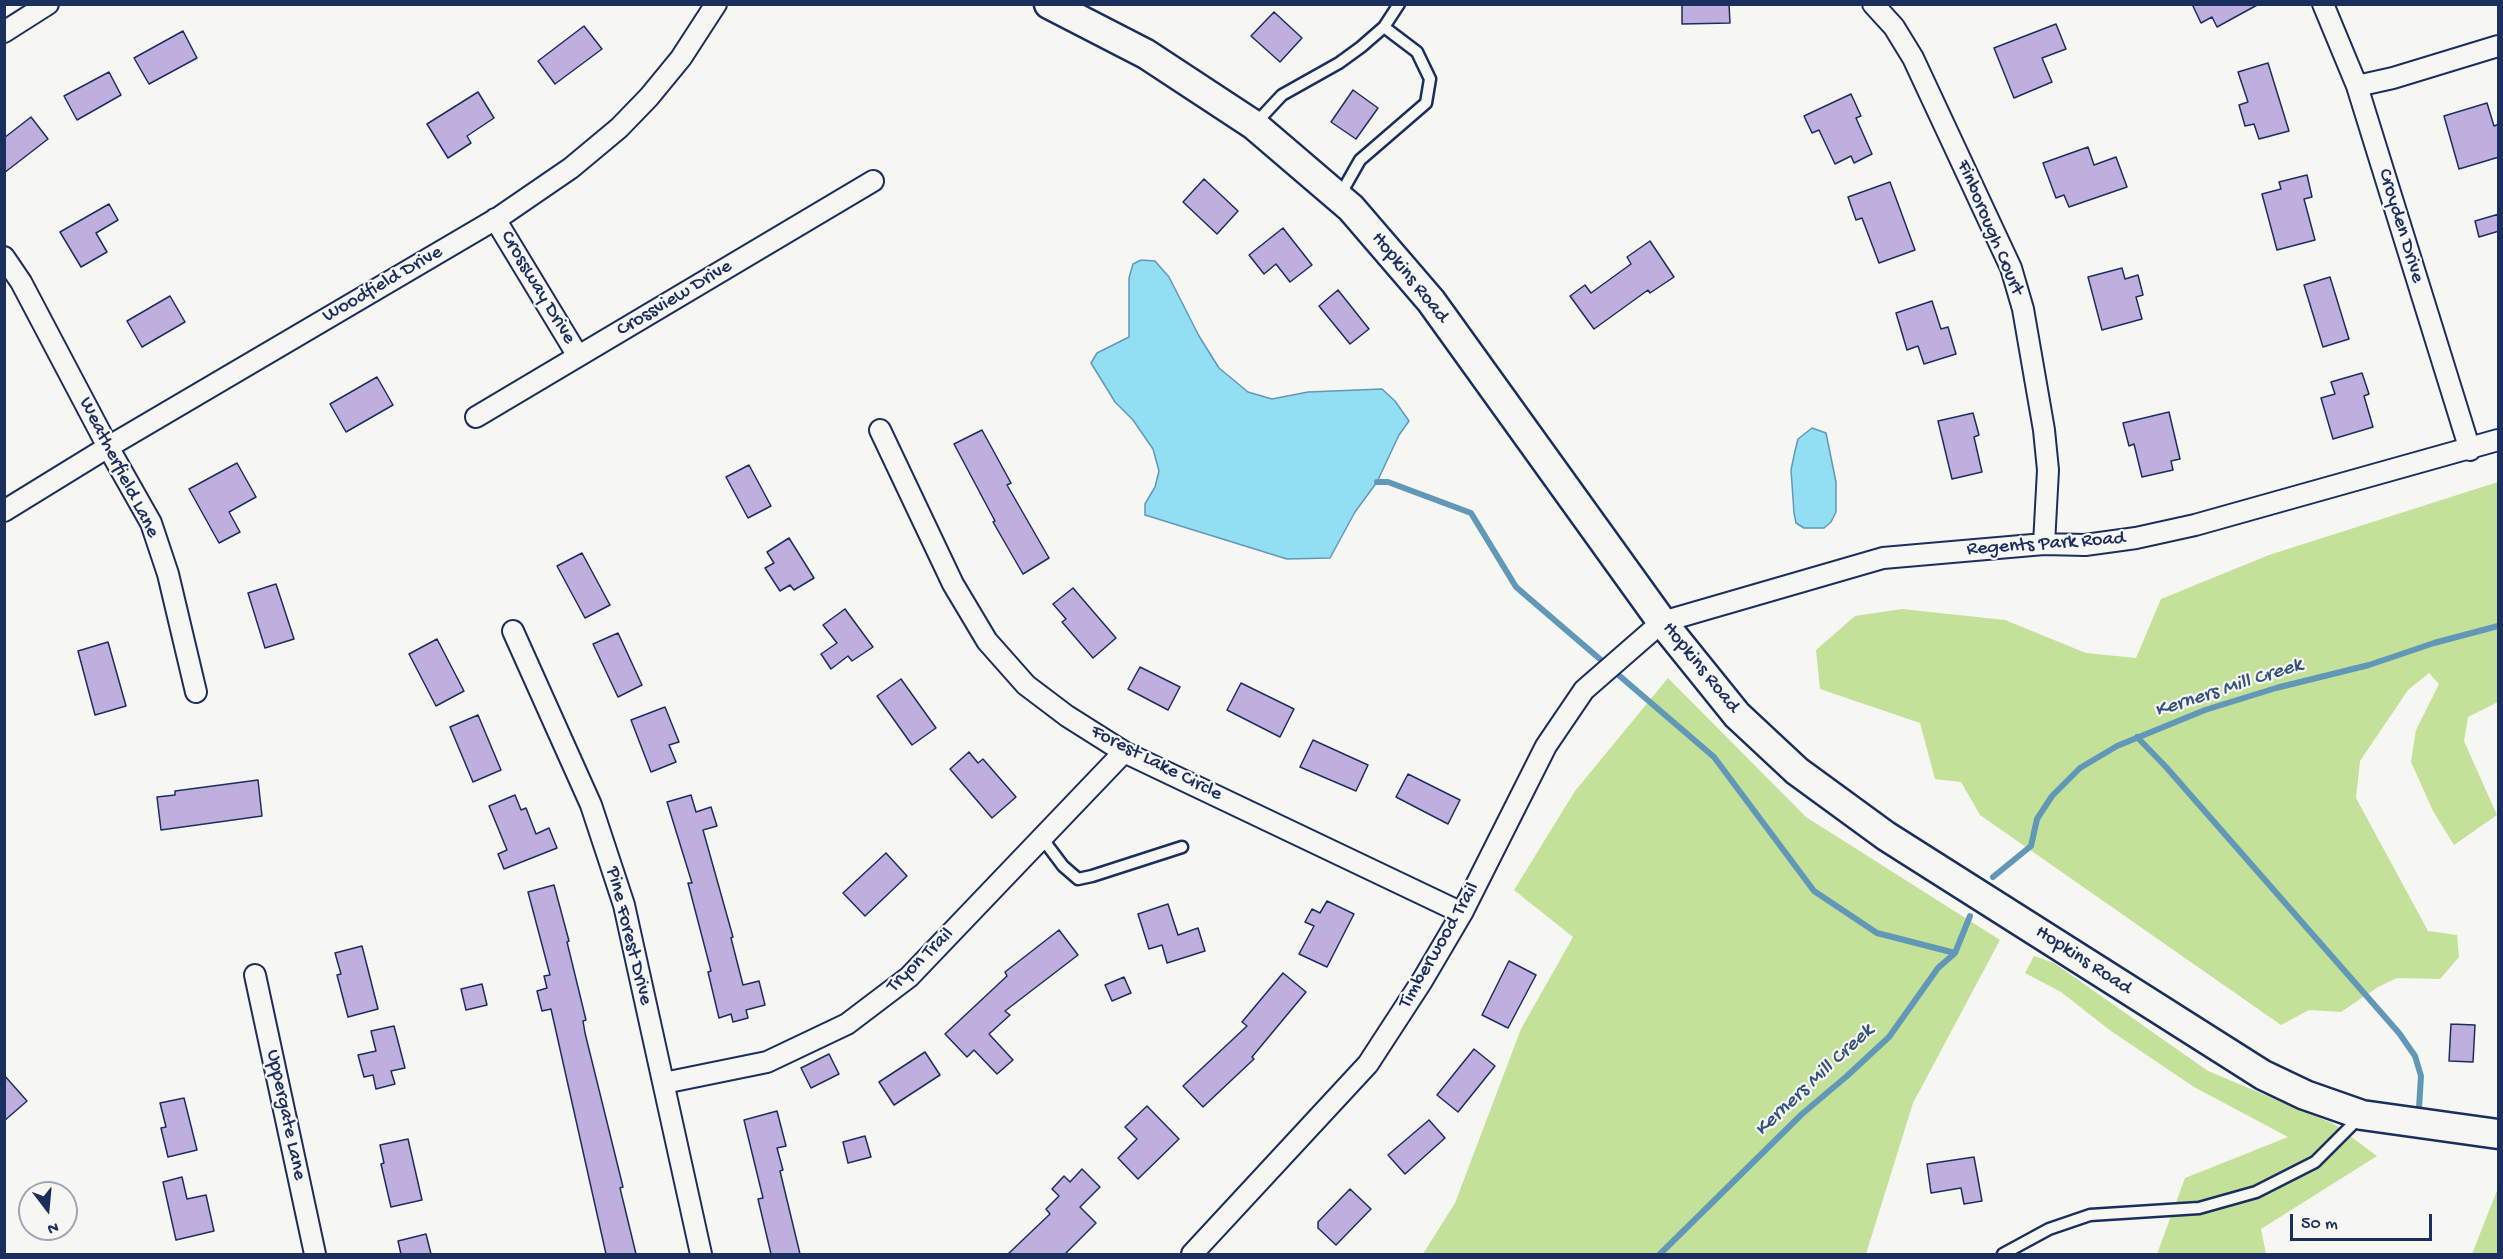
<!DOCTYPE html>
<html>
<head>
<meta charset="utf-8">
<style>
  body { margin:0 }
  #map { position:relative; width:2503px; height:1259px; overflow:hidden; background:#f6f6f2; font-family:"Gochi Hand",sans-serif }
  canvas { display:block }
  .frame { position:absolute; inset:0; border:6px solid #1b2f5e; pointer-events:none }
  .north { position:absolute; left:18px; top:1181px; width:60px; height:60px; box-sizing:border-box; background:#f6f6f2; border:2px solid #9ea6b7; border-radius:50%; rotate:164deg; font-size:16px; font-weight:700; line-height:24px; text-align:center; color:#1b2f5e }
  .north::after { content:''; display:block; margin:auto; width:21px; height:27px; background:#1b2f5e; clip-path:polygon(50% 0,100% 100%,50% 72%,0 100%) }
  .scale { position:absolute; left:2290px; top:1214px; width:142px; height:27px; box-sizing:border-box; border:3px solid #1b2f5e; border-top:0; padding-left:8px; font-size:18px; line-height:21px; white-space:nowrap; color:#1b2f5e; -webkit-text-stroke:4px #f6f6f2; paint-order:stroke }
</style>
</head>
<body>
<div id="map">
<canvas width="2503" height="1259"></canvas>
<div class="frame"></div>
<div class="north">N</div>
<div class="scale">50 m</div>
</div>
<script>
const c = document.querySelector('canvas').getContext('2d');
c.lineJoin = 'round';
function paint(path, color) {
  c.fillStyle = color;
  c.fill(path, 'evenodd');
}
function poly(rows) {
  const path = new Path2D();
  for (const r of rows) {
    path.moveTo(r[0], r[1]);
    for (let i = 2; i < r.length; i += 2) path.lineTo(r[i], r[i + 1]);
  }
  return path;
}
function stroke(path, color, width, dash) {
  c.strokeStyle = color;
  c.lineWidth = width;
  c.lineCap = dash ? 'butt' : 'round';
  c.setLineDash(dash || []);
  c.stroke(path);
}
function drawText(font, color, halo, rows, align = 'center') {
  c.font = font + ' "Gochi Hand",sans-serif';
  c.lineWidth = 4.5;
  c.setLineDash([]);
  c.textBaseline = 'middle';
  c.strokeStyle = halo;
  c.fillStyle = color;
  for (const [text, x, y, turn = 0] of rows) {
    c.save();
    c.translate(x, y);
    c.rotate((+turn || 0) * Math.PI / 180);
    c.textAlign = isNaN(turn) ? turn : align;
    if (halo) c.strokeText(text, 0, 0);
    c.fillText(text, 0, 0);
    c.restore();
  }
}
paint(poly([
  [2498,482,2498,702,2468,717,2464,741,2497,815,2454,845,2433,811,2411,762,2416,730,2439,684,2429,673,2408,690,2360,761,2356,798,2428,931,2457,935,2459,957,2440,979,2397,978,2378,987,2341,1012,2309,1010,2281,1025,1980,815,1961,782,1935,779,1920,723,1820,689,1816,650,1855,616,1902,609,2005,620,2086,653,2136,658,2161,599,2269,555],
  [1668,678,1806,817,2000,940,1913,1103,1866,1254,1423,1254,1455,1203,1521,1029,1573,937,1514,890,1575,791],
  [2034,956,2054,963,2208,1071,2334,1124,2377,1156,2261,1229,2266,1254,2157,1254,2185,1178,2288,1137,2194,1087,2111,1031,2061,992,2025,973],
  [2498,1188,2498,1254,2472,1254]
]), '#c3e199');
const water = poly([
  [1141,260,1155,261,1169,277,1199,336,1219,368,1248,392,1272,399,1308,392,1382,389,1395,401,1409,421,1399,435,1377,482,1355,512,1330,558,1287,559,1145,515,1145,504,1155,487,1159,471,1153,449,1133,420,1115,402,1091,363,1097,353,1129,337,1129,278,1133,264,1141,260],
  [1812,428,1826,433,1836,482,1836,512,1831,522,1824,528,1804,528,1796,523,1794,513,1791,470,1795,451,1798,439,1812,428]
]);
paint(water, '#92def2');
stroke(water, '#6298b7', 1.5);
stroke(poly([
  [1377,482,1388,482,1471,513,1516,587,1714,757,1814,891,1877,933,1955,953],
  [2137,737,2166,767,2399,1033,2415,1056,2421,1076,2419,1108],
  [1993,877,2031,846,2037,819,2052,796,2080,768,2117,746,2205,710,2276,688,2369,665,2434,643,2498,626],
  [1660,1254,1802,1114,1847,1076,1889,1037,1938,968,1955,953,1970,916]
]), '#6298b7', 6);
const building = poly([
  [1682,4,1729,4,1730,23,1682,24,1682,4],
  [2192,4,2259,4,2217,27,2212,17,2201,23,2192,4],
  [1274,12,1302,38,1280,62,1251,36,1274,12],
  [2056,24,2066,49,2042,58,2052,82,2014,98,1994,48,2056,24],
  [584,26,602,49,555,84,538,61,584,26],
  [183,31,197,58,149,84,134,58,183,31],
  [2268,63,2289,131,2259,139,2254,124,2245,126,2239,105,2248,102,2238,72,2268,63],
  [109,72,121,95,77,120,64,96,109,72],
  [1353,90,1378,108,1356,139,1331,122,1353,90],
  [478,92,494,118,467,136,471,143,448,158,427,124,478,92],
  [1851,94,1861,116,1856,118,1872,154,1854,163,1851,156,1835,164,1819,130,1812,133,1804,116,1851,94],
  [2487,103,2494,126,2499,124,2499,157,2459,169,2444,116,2487,103],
  [31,117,48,139,4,173,4,138,31,117],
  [2088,147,2094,165,2116,157,2127,187,2069,207,2064,195,2056,198,2043,163,2088,147],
  [2307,175,2312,197,2304,199,2315,240,2277,250,2262,194,2281,189,2279,182,2307,175],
  [1204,179,1238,211,1217,234,1183,202,1204,179],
  [1890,182,1915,250,1879,263,1862,218,1856,220,1848,197,1890,182],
  [109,204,118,220,96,233,107,252,81,267,60,232,109,204],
  [2499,214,2499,231,2479,237,2475,221,2499,214],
  [1283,228,1312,265,1290,282,1276,264,1264,274,1249,255,1283,228],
  [1650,241,1674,277,1650,293,1648,290,1594,329,1570,296,1585,285,1591,293,1631,264,1627,257,1650,241],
  [2122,268,2125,279,2138,275,2143,295,2136,297,2142,319,2102,330,2088,277,2122,268],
  [2330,277,2349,339,2323,347,2304,285,2330,277],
  [1338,290,1369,329,1350,344,1319,306,1338,290],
  [170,296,185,322,142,347,127,321,170,296],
  [1932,301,1941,329,1948,327,1956,354,1924,364,1918,346,1907,350,1896,313,1932,301],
  [2362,373,2369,394,2364,396,2373,427,2333,439,2321,398,2335,394,2331,382,2362,373],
  [377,377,393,405,346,432,330,404,377,377],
  [2169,412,2180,459,2171,461,2173,470,2142,477,2134,444,2129,446,2123,423,2169,412],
  [1973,413,1979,435,1974,437,1982,472,1952,479,1938,421,1973,413],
  [982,430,1011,483,1007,485,1049,558,1023,574,993,522,995,521,954,444,982,430],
  [237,463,256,497,229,512,240,532,219,543,189,489,237,463],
  [749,465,771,506,748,518,726,477,749,465],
  [789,538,814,578,794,590,790,585,780,591,765,568,774,563,767,552,789,538],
  [582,553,610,605,585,618,557,566,582,553],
  [276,584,294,639,265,648,248,593,276,584],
  [1073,588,1116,638,1093,658,1062,622,1066,619,1053,604,1073,588],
  [845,609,873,647,852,661,848,656,831,669,821,654,837,643,823,625,845,609],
  [618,633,642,685,618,697,593,644,618,633],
  [437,639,464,691,436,706,409,654,437,639],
  [108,642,126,706,95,715,78,651,108,642],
  [1140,667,1180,687,1168,710,1128,689,1140,667],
  [901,679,936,728,912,745,877,696,901,679],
  [1241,683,1294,709,1280,737,1227,710,1241,683],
  [665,707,679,742,669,745,676,762,651,772,631,720,665,707],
  [478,715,501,770,473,782,450,727,478,715],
  [1313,740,1368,765,1356,791,1300,767,1313,740],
  [969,752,978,763,983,759,1016,797,992,818,950,769,969,752],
  [1408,774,1460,800,1448,824,1396,797,1408,774],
  [258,780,262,816,161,830,157,797,175,795,175,791,258,780],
  [515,795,521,810,526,808,536,834,549,828,557,848,504,869,498,854,507,850,489,806,515,795],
  [691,795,696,812,711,807,717,826,703,830,733,937,731,938,743,985,759,981,765,1005,746,1010,748,1018,733,1022,731,1014,719,1018,708,972,711,971,688,883,692,883,667,802,691,795],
  [886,853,907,876,865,916,843,893,886,853],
  [554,885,569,941,567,942,586,1020,583,1021,585,1033,623,1187,620,1188,636,1254,606,1254,551,1009,542,1011,537,991,547,988,544,976,550,975,528,892,554,885],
  [1327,901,1354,914,1327,967,1299,954,1314,926,1305,922,1312,909,1320,913,1327,901],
  [1168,904,1178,935,1198,928,1205,951,1167,963,1162,945,1149,949,1138,914,1168,904],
  [1059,930,1078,955,1005,1011,1010,1015,989,1034,1013,1060,997,1074,974,1050,967,1057,945,1034,1007,976,1005,972,1059,930],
  [362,946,378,1009,348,1017,337,975,341,974,335,953,362,946],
  [1509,961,1536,975,1508,1028,1482,1015,1509,961],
  [1283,973,1306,992,1252,1057,1254,1059,1203,1107,1183,1086,1247,1026,1242,1022,1283,973],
  [1124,977,1131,993,1112,1001,1105,985,1124,977],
  [482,984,487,1005,466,1010,461,989,482,984],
  [2451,1024,2475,1025,2473,1062,2449,1061,2451,1024],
  [394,1026,405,1068,391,1071,395,1084,376,1089,373,1075,364,1077,358,1055,376,1051,371,1031,394,1026],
  [1474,1049,1495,1066,1458,1112,1437,1095,1474,1049],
  [925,1052,940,1075,894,1105,879,1082,925,1052],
  [829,1054,839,1074,811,1088,801,1068,829,1054],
  [4,1075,27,1101,4,1121,4,1075],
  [184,1098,197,1150,168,1157,161,1128,166,1127,160,1103,184,1098],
  [1147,1106,1179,1139,1138,1179,1118,1158,1137,1139,1125,1127,1147,1106],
  [777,1111,786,1146,777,1148,783,1170,780,1171,800,1254,771,1254,758,1199,763,1198,744,1120,777,1111],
  [1429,1120,1445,1138,1405,1174,1388,1155,1429,1120],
  [865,1136,871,1157,848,1163,843,1142,865,1136],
  [408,1139,422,1200,391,1207,381,1164,384,1163,380,1145,408,1139],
  [1974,1157,1982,1201,1964,1204,1961,1188,1931,1193,1927,1164,1974,1157],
  [1082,1169,1100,1187,1080,1207,1096,1223,1065,1254,1008,1254,1050,1214,1046,1209,1059,1196,1052,1189,1064,1176,1070,1182,1082,1169],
  [182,1177,187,1199,206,1195,214,1231,176,1240,163,1182,182,1177],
  [1350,1189,1371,1209,1336,1245,1318,1228,1318,1222,1350,1189],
  [426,1234,431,1254,401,1254,398,1241,426,1234]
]);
paint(building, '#bfafdf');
stroke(building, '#1b2f5e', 1.5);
const service = poly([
  [1254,125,1282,95,1339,63,1361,47,1384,27,1399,4],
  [1339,197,1360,160,1426,103,1430,79,1417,52,1384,27],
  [1042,838,1063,866,1078,879,1092,876,1182,847],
  [2003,1254,2049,1229,2090,1215,2199,1208,2256,1192,2315,1162,2360,1117]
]);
const minor = poly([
  [1873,4,1894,27,1913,58,2011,268,2023,309,2044,430,2048,470,2044,544],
  [2323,4,2357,86,2470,450],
  [4,32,48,4],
  [2357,86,2393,78,2498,46],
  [495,219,578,356],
  [4,257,21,282,108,447,151,523,168,574,196,692],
  [476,417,873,181],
  [880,430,953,584,987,641,1026,685,1067,716,1124,752,1462,913],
  [4,511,108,447,501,216,571,168,619,128,649,97,681,58,716,4],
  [513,631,591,805,624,905,701,1254],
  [255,975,315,1254],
  [664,1083,767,1062,847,1024,909,977,1124,752],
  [1192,1254,1368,1064,1422,981,1462,913,1546,746,1584,690,1662,622,1883,558,2044,544,2085,545,2136,538,2195,525,2498,440]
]);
const secondary = poly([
  [1049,4,1146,54,1254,125,1351,208,1431,301,1662,622,1737,715,1797,771,1886,836,2263,1075,2305,1095,2362,1115,2498,1134]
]);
stroke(service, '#1b2f5e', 15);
stroke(minor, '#1b2f5e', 24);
stroke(secondary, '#1b2f5e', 33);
stroke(service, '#f6f6f2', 10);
stroke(minor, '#f6f6f2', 20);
stroke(secondary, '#f6f6f2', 28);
drawText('20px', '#1b2f5e', '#f6f6f2', [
  ["Croyden Drive",2400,226,73],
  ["Finborough Court",1989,228,67],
  ["Hopkins Road",1409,278,51],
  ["Woodfield Drive",383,285,-30],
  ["Crossway Drive",537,288,59],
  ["Crossview Drive",675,299,-31],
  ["Weatherfield Lane",118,468,63],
  ["Regents Park Road",2046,545,-4],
  ["Hopkins Road",1700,668,51],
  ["Forest Lake Circle",1156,764,27],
  ["Pine Forest Drive",628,936,76],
  ["Timberwood Trail",1440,946,-60],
  ["Tryon Trail",921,961,-44],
  ["Hopkins Road",2083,961,33],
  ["Uppergate Lane",285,1115,78]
]);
drawText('italic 21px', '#33527c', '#f6f6f2', [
  ["Kerners Mill Creek",2229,689,-18],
  ["Kerners Mill Creek",1815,1081,-43]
]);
</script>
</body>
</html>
